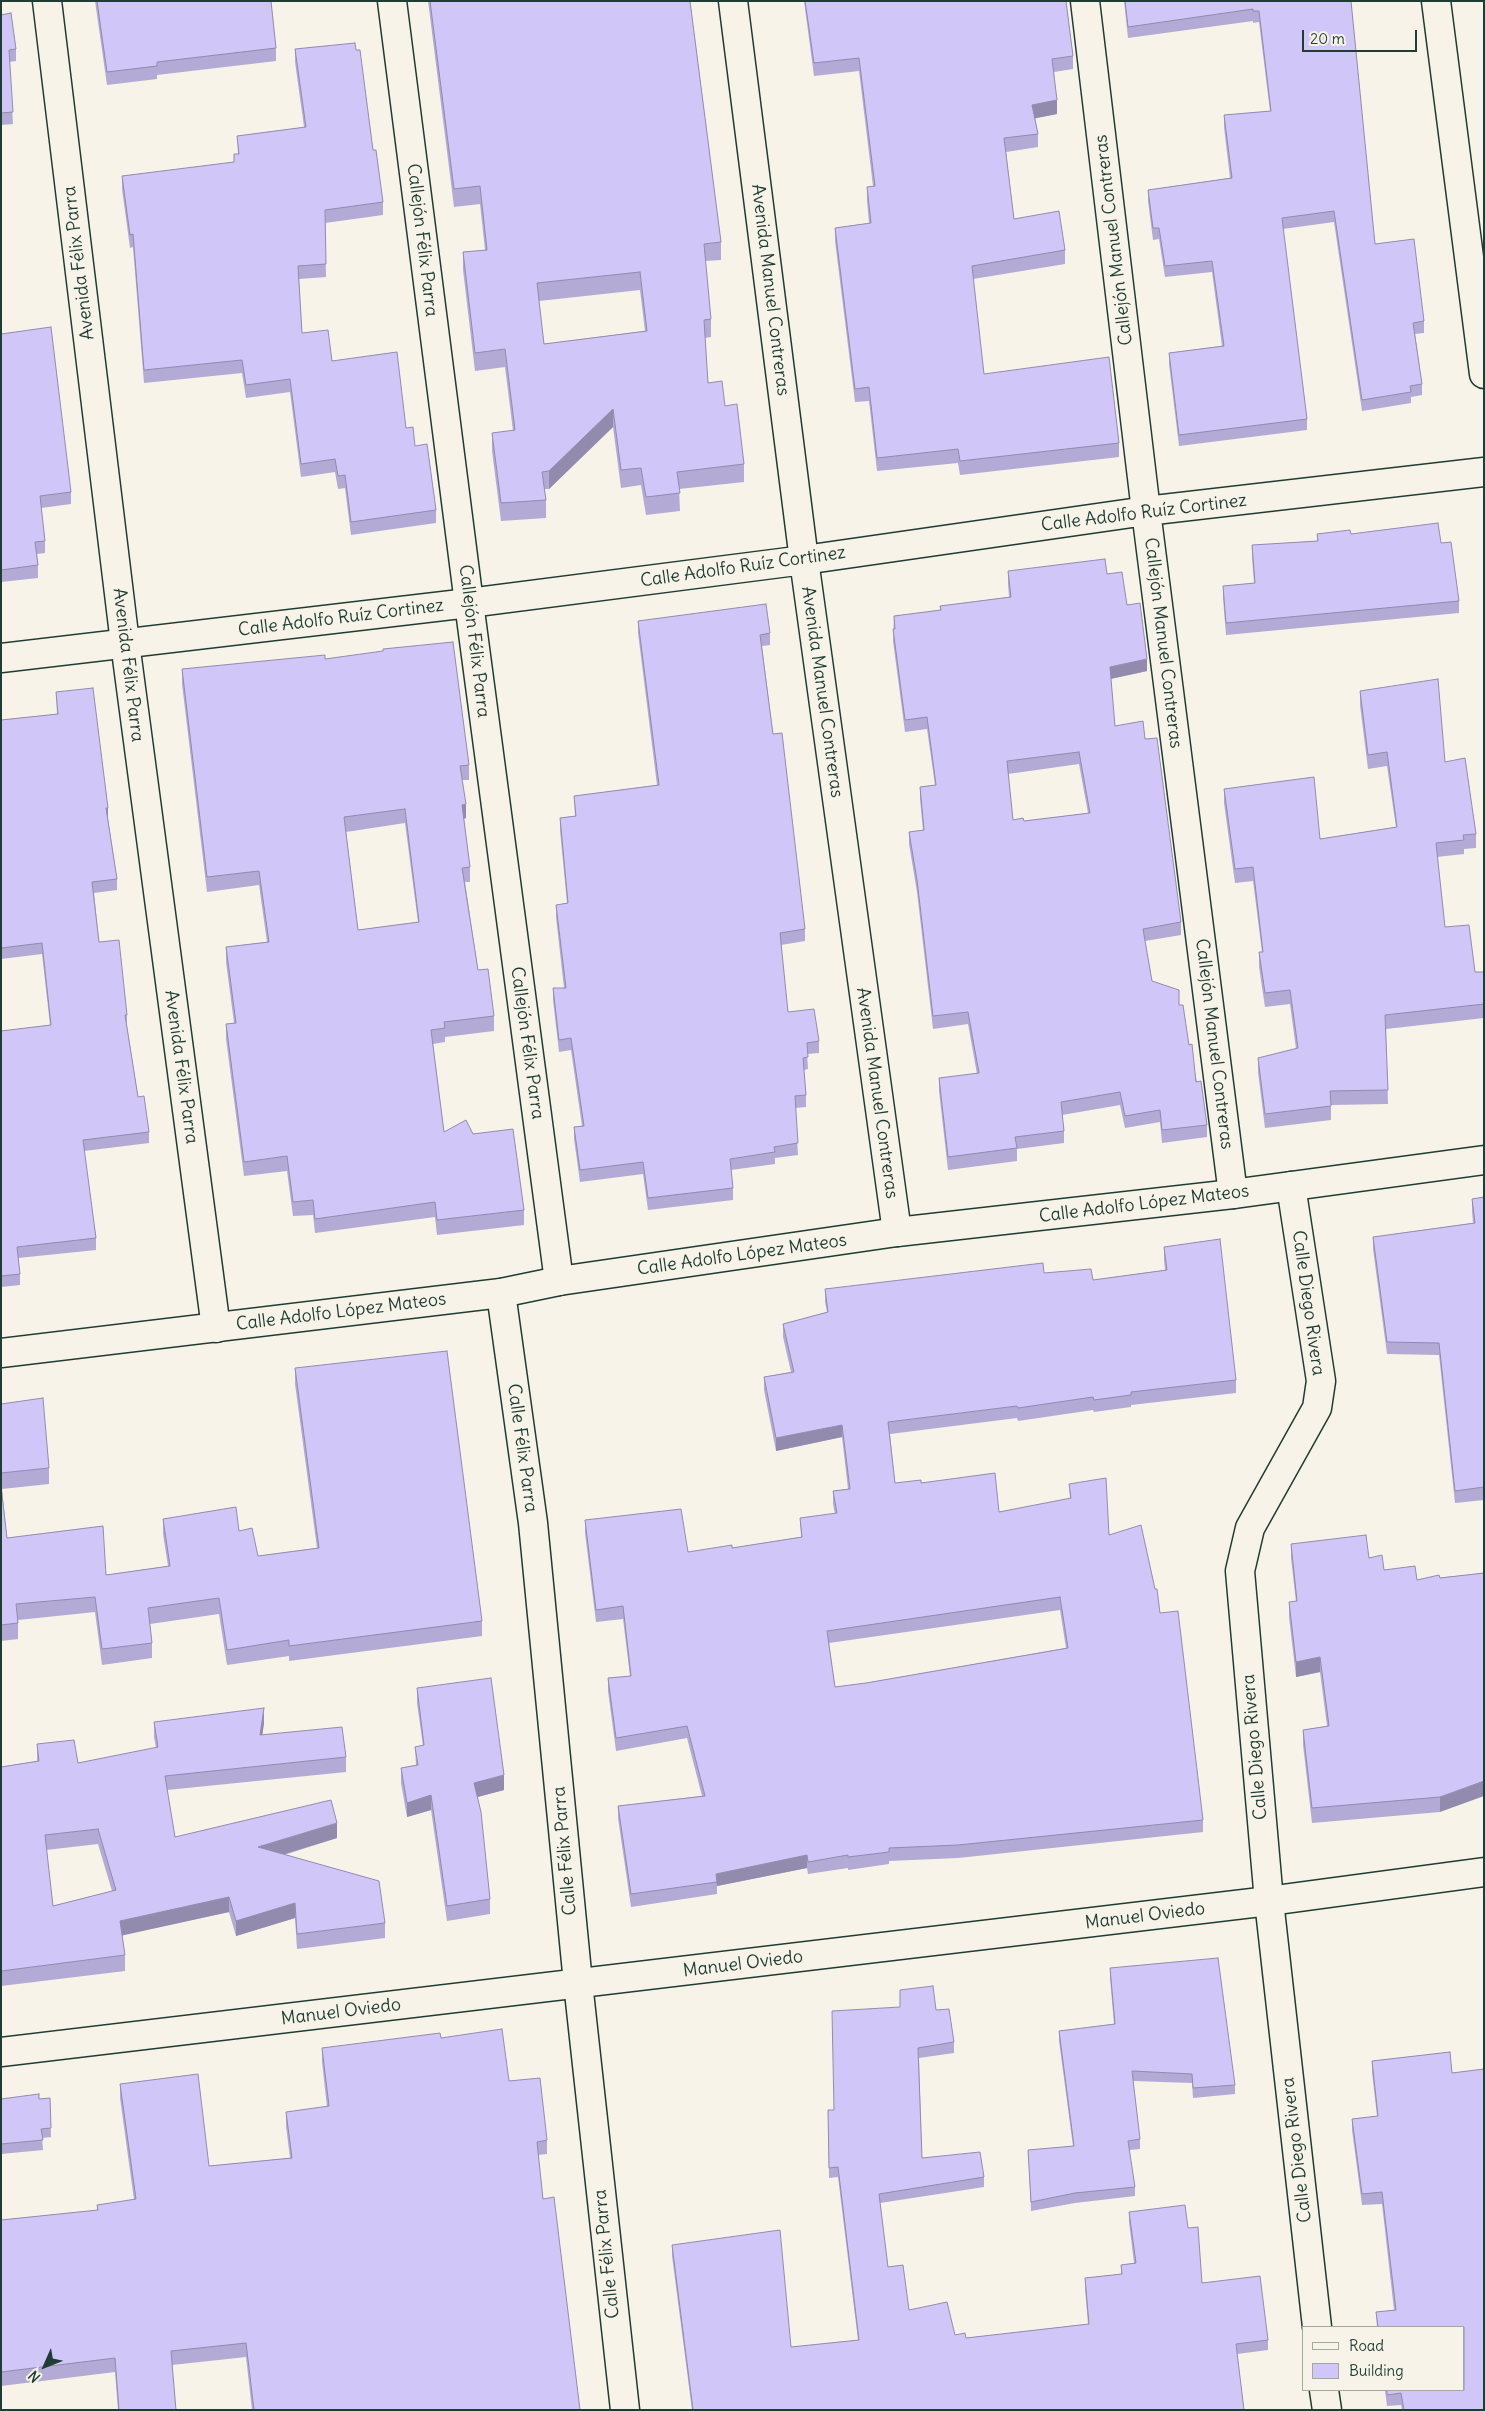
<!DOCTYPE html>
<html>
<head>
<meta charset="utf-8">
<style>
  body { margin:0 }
  #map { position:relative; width:1485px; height:2411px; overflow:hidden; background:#f7f3e8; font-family:Delius,sans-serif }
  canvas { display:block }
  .frame { position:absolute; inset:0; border:2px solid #1f3d34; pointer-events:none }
  .legend { position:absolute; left:1302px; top:2326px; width:162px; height:65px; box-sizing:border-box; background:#f7f3e8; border:1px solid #a1aaa0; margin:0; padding:6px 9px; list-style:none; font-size:15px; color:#1f3d34 }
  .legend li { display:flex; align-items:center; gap:10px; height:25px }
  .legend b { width:25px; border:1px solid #a1aaa0 }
  .north { position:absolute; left:20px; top:2341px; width:50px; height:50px; -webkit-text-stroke:4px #f7f3e8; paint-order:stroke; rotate:226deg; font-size:14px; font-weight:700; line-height:20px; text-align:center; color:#1f3d34 }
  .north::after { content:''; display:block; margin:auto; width:18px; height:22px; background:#1f3d34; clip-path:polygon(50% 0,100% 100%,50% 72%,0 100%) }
  .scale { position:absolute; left:1302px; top:30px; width:115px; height:22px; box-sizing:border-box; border:2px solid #1f3d34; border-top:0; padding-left:6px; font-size:15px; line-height:18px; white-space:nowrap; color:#1f3d34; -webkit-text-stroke:4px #f7f3e8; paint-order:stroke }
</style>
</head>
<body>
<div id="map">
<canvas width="1485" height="2411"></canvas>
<div class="frame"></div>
<ul class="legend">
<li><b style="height:6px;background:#f7f3e8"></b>Road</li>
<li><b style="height:14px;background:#d0c6f8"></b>Building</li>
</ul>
<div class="north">N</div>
<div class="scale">20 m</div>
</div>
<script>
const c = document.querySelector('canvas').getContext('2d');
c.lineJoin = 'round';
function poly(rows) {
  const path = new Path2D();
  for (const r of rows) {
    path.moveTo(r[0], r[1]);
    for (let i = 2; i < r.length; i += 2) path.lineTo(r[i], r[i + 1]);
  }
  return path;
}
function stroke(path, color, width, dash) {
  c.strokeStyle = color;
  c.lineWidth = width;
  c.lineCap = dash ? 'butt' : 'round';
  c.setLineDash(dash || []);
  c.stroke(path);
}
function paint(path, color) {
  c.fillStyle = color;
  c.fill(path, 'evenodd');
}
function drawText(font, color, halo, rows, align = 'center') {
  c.font = font + ' Delius,sans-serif';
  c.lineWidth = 4;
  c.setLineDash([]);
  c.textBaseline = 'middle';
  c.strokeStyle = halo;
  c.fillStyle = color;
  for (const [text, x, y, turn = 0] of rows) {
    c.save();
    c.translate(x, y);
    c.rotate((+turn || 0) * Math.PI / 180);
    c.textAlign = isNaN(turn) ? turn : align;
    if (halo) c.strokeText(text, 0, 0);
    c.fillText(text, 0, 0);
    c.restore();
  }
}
const minor = poly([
  [47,1,125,643,216,1328],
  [392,1,469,603,559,1281],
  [1085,1,1146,511,1233,1194],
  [1436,1,1484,374],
  [804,560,1146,511,1484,472],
  [501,1293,533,1523,578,1983,625,2410],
  [1,2052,1269,1901,1484,1872]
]);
const tertiary = poly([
  [733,1,804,560],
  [1291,1186,1321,1381,1317,1408,1250,1528,1240,1571,1269,1901,1317,2327],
  [1,1353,501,1293,559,1281,897,1232],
  [1324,2390,1327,2410]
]);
const secondary = poly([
  [1,658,469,603,804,560,897,1232,1233,1194,1484,1160]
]);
stroke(minor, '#1f3d34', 31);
stroke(tertiary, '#1f3d34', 31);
stroke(secondary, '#1f3d34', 31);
stroke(minor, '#f7f3e8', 28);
stroke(tertiary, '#f7f3e8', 28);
stroke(secondary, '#f7f3e8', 28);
paint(poly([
  [95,1,271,1,276,48,276,61,157,75,157,79,107,85],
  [428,1,690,1,721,242,721,260,705,261,711,319,711,337,705,338,708,383,725,406,744,464,744,482,679,489,680,511,646,515,641,485,621,488,613,427,549,489,544,489,546,500,546,518,501,521,492,451,492,433,513,431,505,367,475,371,463,270,463,252,485,250,480,204,454,207],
  [640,290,645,331,544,344,539,301],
  [804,1,1066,1,1073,56,1073,69,1054,72,1057,114,1035,118,1038,134,1038,147,1006,152,1014,219,1065,250,1065,264,973,279,984,374,1119,443,1119,457,960,475,958,463,877,471,869,401,855,402,835,241,835,228,869,223,867,200,867,187,873,186,859,71,814,76],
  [1124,1,1354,1,1351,2,1375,244,1424,321,1424,333,1415,334,1422,384,1422,395,1411,397,1411,403,1362,411,1334,222,1283,229,1307,419,1307,430,1179,446,1169,364,1169,353,1222,346,1212,272,1165,277,1159,239,1153,240,1148,201,1148,190,1230,178,1224,127,1224,115,1270,111,1259,22,1253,23,1253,21,1128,38],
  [1,15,16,49,16,61,9,62,13,124,1,125],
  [295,49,373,150,383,202,383,215,325,223,326,277,299,279,302,333,406,428,415,446,436,510,436,523,351,535,345,488,338,489,335,472,301,477,290,392,246,398,242,373,144,383,133,247,130,248,122,189,122,176,234,162,234,154,238,154,237,136,304,127,295,62],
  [1,334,71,492,71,504,41,508,45,541,45,553,37,554,38,565,38,578,1,582],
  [1317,534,1351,534,1441,543,1459,601,1459,613,1226,635,1223,598,1223,586,1254,583,1252,557,1252,545,1317,541],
  [1008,571,1107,574,1127,605,1147,671,1111,679,1115,726,1145,739,1181,922,1181,935,1145,941,1152,981,1179,1005,1207,1125,1207,1137,1162,1143,1160,1122,1125,1128,1120,1105,1062,1115,1064,1131,1064,1143,1017,1149,1017,1161,948,1170,939,1091,939,1078,977,1074,968,1024,933,1029,917,892,909,844,909,832,923,830,920,799,920,787,935,785,927,729,905,732,893,641,894,616,940,610,940,606,1009,597,1008,584],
  [1079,764,1088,813,1024,821,1013,820,1008,774],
  [638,621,770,633,770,645,762,646,773,734,805,929,805,941,781,945,788,1012,819,1041,819,1053,807,1054,808,1069,804,1070,806,1095,806,1107,795,1108,798,1155,775,1158,775,1164,731,1170,733,1188,733,1200,648,1210,643,1174,580,1182,574,1139,574,1127,582,1126,571,1050,559,1052,553,1000,553,988,564,988,556,917,556,905,567,903,560,830,560,818,575,816,574,796,657,785,638,633],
  [325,659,469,765,469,780,462,780,466,818,464,819,470,867,470,882,465,882,478,970,494,1016,494,1031,445,1037,445,1042,433,1044,444,1132,473,1134,524,1210,524,1225,437,1235,435,1217,315,1233,313,1215,293,1216,287,1171,244,1176,226,1039,226,1024,234,1023,226,962,226,947,267,942,259,885,207,892,182,684,182,669],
  [405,823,418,922,358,930,346,832],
  [1360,691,1445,762,1476,834,1476,848,1464,849,1464,854,1437,857,1445,927,1475,972,1484,972,1484,1018,1386,1029,1388,1104,1331,1105,1331,1120,1265,1128,1258,1072,1258,1058,1296,1049,1290,1004,1265,1007,1259,967,1259,952,1262,952,1253,881,1235,883,1224,803,1224,789,1320,839,1396,827,1387,766,1368,769,1360,705],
  [56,692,108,819,117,879,117,890,94,893,99,942,127,1015,127,1026,138,1097,149,1132,149,1143,84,1151,96,1238,96,1250,18,1258,20,1274,20,1285,1,1287,1,1031,50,1025,42,954,1,959,1,720,57,714],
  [1484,1197,1484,1500,1455,1503,1439,1355,1387,1354,1373,1249,1373,1237,1473,1223,1472,1211,1472,1199],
  [1164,1247,1236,1380,1236,1393,1131,1405,1131,1407,1094,1412,1093,1410,1018,1421,1017,1418,890,1434,895,1483,921,1483,999,1512,1070,1499,1069,1484,1109,1535,1160,1613,1203,1820,1203,1832,958,1858,889,1861,889,1864,848,1870,848,1868,808,1874,807,1868,717,1886,717,1894,631,1907,618,1818,618,1806,702,1796,687,1738,616,1751,608,1691,608,1678,630,1676,623,1619,596,1622,585,1533,585,1520,688,1552,732,1548,801,1537,800,1518,835,1514,833,1504,833,1491,848,1489,842,1437,776,1451,764,1390,764,1377,791,1372,783,1337,783,1324,827,1312,825,1302,825,1289,1044,1273,1093,1280,1165,1270,1164,1260],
  [1060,1610,1066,1648,866,1683,835,1687,829,1643],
  [295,1368,482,1621,482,1636,289,1661,289,1656,227,1665,219,1614,150,1624,152,1643,152,1658,102,1665,95,1612,18,1620,18,1639,1,1641,1,1404,49,1468,49,1484,2,1489,7,1538,106,1575,168,1566,163,1534,163,1519,239,1531,258,1556,317,1548,295,1384],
  [1291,1544,1369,1558,1384,1570,1417,1580,1484,1573,1440,1812,1312,1823,1303,1745,1303,1730,1327,1726,1320,1672,1296,1677,1289,1617,1289,1602,1296,1602,1291,1558],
  [417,1688,504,1790,477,1797,490,1899,490,1914,447,1921,431,1810,407,1817,401,1783,401,1768,416,1765,415,1747,423,1746,417,1703],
  [154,1722,264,1723,262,1735,346,1757,346,1772,167,1790,175,1837,337,1838,284,1855,385,1923,385,1938,297,1949,295,1918,236,1936,229,1912,122,1935,125,1955,125,1971,1,1986,1,1767,37,1761,37,1744,78,1763,156,1748,154,1737],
  [98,1844,112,1891,53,1906,46,1850],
  [1110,1968,1235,2085,1235,2094,1193,2098,1192,2083,1133,2081,1140,2139,1140,2149,1129,2150,1135,2187,1135,2196,1075,2203,1031,2211,1028,2150,1073,2146,1059,2041,1059,2031,1114,2024,1110,1978],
  [936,2010,954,2042,954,2053,919,2058,922,2158,984,2177,984,2187,880,2203,888,2267,909,2310,955,2335,966,2338,1088,2324,1085,2289,1085,2278,1121,2274,1121,2265,1134,2263,1129,2222,1129,2212,1188,2228,1202,2283,1268,2340,1268,2350,1237,2354,1244,2410,692,2410,672,2256,672,2245,791,2347,858,2340,838,2177,829,2178,828,2110,834,2110],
  [441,2038,509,2081,547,2140,547,2154,538,2155,543,2199,580,2410,252,2410,246,2357,172,2365,176,2410,118,2410,115,2372,1,2386,1,2220,97,2210,97,2205,134,2200,120,2098,120,2084,209,2166,290,2158,286,2126,286,2112,327,2107,322,2062,322,2048],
  [1450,2052,1452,2073,1484,2069,1484,2410,1402,2410,1401,2405,1387,2406,1385,2390,1464,2390,1464,2327,1377,2327,1376,2312,1394,2310,1382,2204,1362,2205,1352,2130,1352,2119,1377,2116,1372,2072,1372,2061],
  [50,2098,51,2137,42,2138,43,2150,1,2154,1,2099,39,2099]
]), '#b3aad5');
paint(poly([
  [1057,100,1057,114,1032,119,1032,105],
  [613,409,613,427,549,489,549,471],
  [1147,659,1147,671,1110,679,1110,667],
  [466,804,466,818,462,819,462,805],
  [106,808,108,808,108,819,106,820],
  [842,1425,842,1437,776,1451,776,1438],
  [1320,1657,1320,1672,1296,1677,1296,1662],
  [264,1708,264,1723,260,1751,260,1735],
  [504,1775,504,1790,474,1798,474,1783],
  [1484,1781,1484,1796,1440,1812,1440,1797],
  [431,1795,431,1810,407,1817,407,1803],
  [337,1823,337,1838,258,1862,258,1847],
  [807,1855,807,1868,717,1886,716,1874],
  [229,1897,229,1912,120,1936,120,1921],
  [295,1903,295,1918,236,1936,236,1921]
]), '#928bae');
const building = poly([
  [97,1,271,1,276,48,157,62,157,66,107,72,97,1],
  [430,1,690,1,721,242,704,244,711,319,704,320,708,383,722,381,725,406,737,404,744,464,677,472,680,493,646,497,641,468,621,470,613,409,549,471,542,472,546,500,501,503,492,433,515,430,505,349,475,353,463,252,487,250,480,186,454,189,430,1],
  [640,272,647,331,544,344,537,283,640,272],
  [805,1,1066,1,1073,56,1052,59,1057,100,1032,105,1038,134,1004,138,1014,219,1059,211,1065,250,972,266,984,374,1109,357,1119,443,960,461,958,449,877,458,869,387,855,389,835,228,871,223,867,187,875,186,859,58,814,63,805,1],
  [1125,1,1351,1,1375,244,1414,239,1424,321,1413,323,1422,384,1410,386,1411,392,1362,400,1334,211,1282,218,1307,419,1179,435,1169,353,1224,346,1212,261,1165,266,1159,228,1153,228,1148,190,1232,178,1224,115,1271,111,1259,11,1253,11,1253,9,1128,27,1125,1],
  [11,13,16,49,9,50,13,112,1,113,1,15,11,13],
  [355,43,356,50,360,50,373,150,376,150,383,202,325,210,326,264,298,266,302,333,328,330,332,361,397,352,406,428,413,427,415,446,427,444,436,510,351,522,345,475,338,476,335,459,301,464,290,379,246,385,242,360,144,370,133,234,130,235,122,176,234,162,234,154,239,154,237,136,306,127,295,49,355,43],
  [51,327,71,492,40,496,45,541,35,542,38,565,1,570,1,334,51,327],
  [1438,523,1441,543,1451,542,1459,601,1226,623,1223,586,1255,583,1252,545,1318,541,1317,534,1350,530,1351,534,1438,523],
  [1105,559,1107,574,1122,572,1127,605,1140,603,1147,659,1110,667,1115,726,1143,721,1145,739,1157,738,1181,922,1143,929,1152,981,1179,990,1179,1005,1183,1005,1189,1045,1192,1044,1196,1082,1201,1081,1207,1125,1162,1130,1160,1110,1125,1116,1120,1092,1061,1102,1064,1131,1015,1137,1017,1148,948,1157,939,1078,979,1073,968,1012,933,1016,917,880,909,832,924,830,920,787,936,785,927,717,905,720,893,629,895,629,894,616,941,610,940,606,1011,597,1008,571,1105,559],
  [1079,752,1090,813,1024,821,1023,818,1013,820,1007,761,1079,752],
  [766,604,770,633,760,635,773,734,782,733,805,929,780,933,788,1012,814,1009,819,1041,807,1043,808,1057,803,1058,806,1095,795,1096,798,1143,774,1147,775,1152,730,1159,733,1188,648,1198,643,1162,580,1170,574,1127,584,1126,571,1038,559,1040,553,988,566,988,556,905,568,903,560,818,576,816,574,796,659,785,638,621,766,604],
  [453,642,469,765,460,766,466,804,462,805,470,867,462,868,478,970,488,969,494,1016,444,1022,445,1028,431,1030,444,1132,466,1120,473,1134,513,1129,524,1210,437,1220,435,1202,315,1219,313,1200,293,1202,287,1156,244,1162,226,1024,236,1023,226,947,269,942,259,871,207,877,182,669,325,655,325,659,383,651,383,649,453,642],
  [405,809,419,922,358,930,344,817,405,809],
  [1438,679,1445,762,1465,758,1476,834,1463,835,1464,840,1436,843,1445,927,1469,925,1475,972,1484,972,1484,1004,1385,1015,1388,1090,1330,1091,1331,1106,1265,1114,1258,1058,1298,1048,1290,990,1265,993,1259,952,1263,952,1253,867,1235,869,1224,789,1314,777,1320,839,1397,827,1387,752,1368,755,1360,691,1438,679],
  [93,688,108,808,106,808,117,879,92,882,99,942,119,940,127,1015,125,1015,138,1097,144,1096,149,1132,83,1140,96,1238,17,1247,20,1274,1,1276,1,1031,51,1025,42,943,1,948,1,720,58,714,56,692,93,688],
  [1484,1197,1484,1487,1455,1491,1439,1343,1387,1342,1373,1237,1475,1223,1472,1199,1484,1197],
  [1220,1239,1236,1380,1131,1392,1131,1395,1094,1400,1093,1397,1018,1408,1017,1406,888,1422,895,1483,921,1480,921,1483,995,1473,999,1512,1071,1498,1069,1484,1106,1478,1109,1535,1141,1525,1155,1589,1157,1589,1160,1613,1178,1611,1203,1820,958,1845,889,1848,889,1852,848,1857,848,1855,808,1862,807,1855,716,1874,717,1882,631,1894,618,1806,705,1796,687,1726,616,1738,608,1678,631,1676,623,1606,596,1610,585,1520,681,1509,688,1552,732,1545,732,1548,802,1537,800,1518,837,1513,833,1491,850,1489,842,1425,776,1438,764,1377,794,1372,783,1324,828,1312,825,1289,1043,1263,1044,1273,1091,1269,1093,1280,1167,1270,1164,1247,1220,1239],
  [1060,1597,1068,1648,866,1683,835,1687,827,1631,1060,1597],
  [447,1351,482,1621,289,1646,289,1640,227,1650,219,1598,148,1608,152,1643,102,1649,95,1597,16,1604,18,1623,1,1625,1,1486,7,1538,103,1526,106,1575,170,1566,163,1519,236,1507,239,1531,252,1528,258,1556,319,1548,295,1368,447,1351],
  [43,1398,49,1468,1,1473,1,1404,43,1398],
  [1366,1535,1369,1558,1382,1555,1384,1570,1415,1566,1417,1580,1439,1575,1440,1578,1484,1573,1484,1781,1440,1797,1312,1808,1303,1730,1329,1726,1320,1657,1296,1662,1289,1602,1297,1601,1291,1544,1366,1535],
  [491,1678,504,1775,474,1783,481,1812,490,1899,447,1906,431,1795,407,1803,401,1768,418,1765,415,1747,424,1745,417,1688,491,1678],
  [264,1708,260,1735,342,1727,346,1757,165,1776,175,1837,331,1800,337,1823,258,1847,379,1881,385,1923,297,1934,295,1903,236,1921,229,1897,120,1921,125,1955,1,1971,1,1767,39,1761,37,1744,74,1740,78,1763,158,1747,154,1722,264,1708],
  [98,1829,116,1890,53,1906,45,1835,98,1829],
  [1218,1958,1235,2085,1193,2088,1192,2074,1132,2071,1140,2139,1128,2141,1135,2187,1075,2193,1031,2202,1028,2150,1074,2146,1059,2031,1115,2024,1110,1968,1218,1958],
  [933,1986,936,2010,949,2009,954,2042,918,2048,922,2158,980,2152,984,2177,879,2194,888,2267,903,2265,909,2310,947,2302,955,2335,965,2333,966,2338,1089,2324,1085,2278,1122,2274,1121,2265,1136,2263,1129,2212,1185,2205,1188,2228,1198,2227,1202,2283,1260,2276,1268,2340,1236,2344,1244,2410,693,2410,672,2245,780,2230,791,2347,859,2340,838,2167,829,2168,828,2110,834,2110,832,2011,900,2007,900,1990,933,1986],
  [502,2029,509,2081,540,2078,547,2140,537,2142,543,2199,554,2197,580,2410,254,2410,246,2343,171,2351,176,2410,119,2410,115,2358,1,2372,1,2220,98,2210,97,2205,136,2199,120,2084,198,2074,209,2166,292,2158,286,2112,329,2106,322,2048,440,2033,441,2038,502,2029],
  [1450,2052,1452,2073,1484,2069,1484,2410,1404,2410,1401,2393,1387,2395,1387,2390,1464,2390,1464,2327,1378,2327,1376,2312,1396,2310,1382,2192,1362,2194,1352,2119,1378,2116,1372,2061,1450,2052],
  [39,2094,39,2099,50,2098,51,2128,41,2129,43,2140,1,2144,1,2099,39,2094]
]);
paint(building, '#d0c6f8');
stroke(building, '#928bae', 1);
drawText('18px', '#1f3d34', '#f7f3e8', [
  ["Callejón Félix Parra",422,240,83],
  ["Callejón Manuel Contreras",1114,240,-97],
  ["Avenida Félix Parra",79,263,-97],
  ["Avenida Manuel Contreras",770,290,83],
  ["Calle Adolfo Ruíz Cortinez",1144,513,-7],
  ["Calle Adolfo Ruíz Cortinez",743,567,-8],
  ["Calle Adolfo Ruíz Cortinez",341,618,-7],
  ["Callejón Félix Parra",474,641,83],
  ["Callejón Manuel Contreras",1163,643,83],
  ["Avenida Félix Parra",128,665,83],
  ["Avenida Manuel Contreras",822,692,82],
  ["Callejón Félix Parra",527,1043,82],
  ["Callejón Manuel Contreras",1214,1044,83],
  ["Avenida Félix Parra",181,1067,82],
  ["Avenida Manuel Contreras",877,1093,82],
  ["Calle Adolfo López Mateos",1144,1204,-7],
  ["Calle Adolfo López Mateos",742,1255,-8],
  ["Calle Diego Rivera",1308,1303,82],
  ["Calle Adolfo López Mateos",341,1312,-7],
  ["Calle Félix Parra",522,1448,82],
  ["Calle Diego Rivera",1255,1747,-95],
  ["Calle Félix Parra",565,1851,-95],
  ["Manuel Oviedo",1145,1916,-7],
  ["Manuel Oviedo",743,1964,-7],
  ["Manuel Oviedo",341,2012,-7],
  ["Calle Diego Rivera",1297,2150,-97],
  ["Calle Félix Parra",607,2254,-96]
]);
</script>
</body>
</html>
